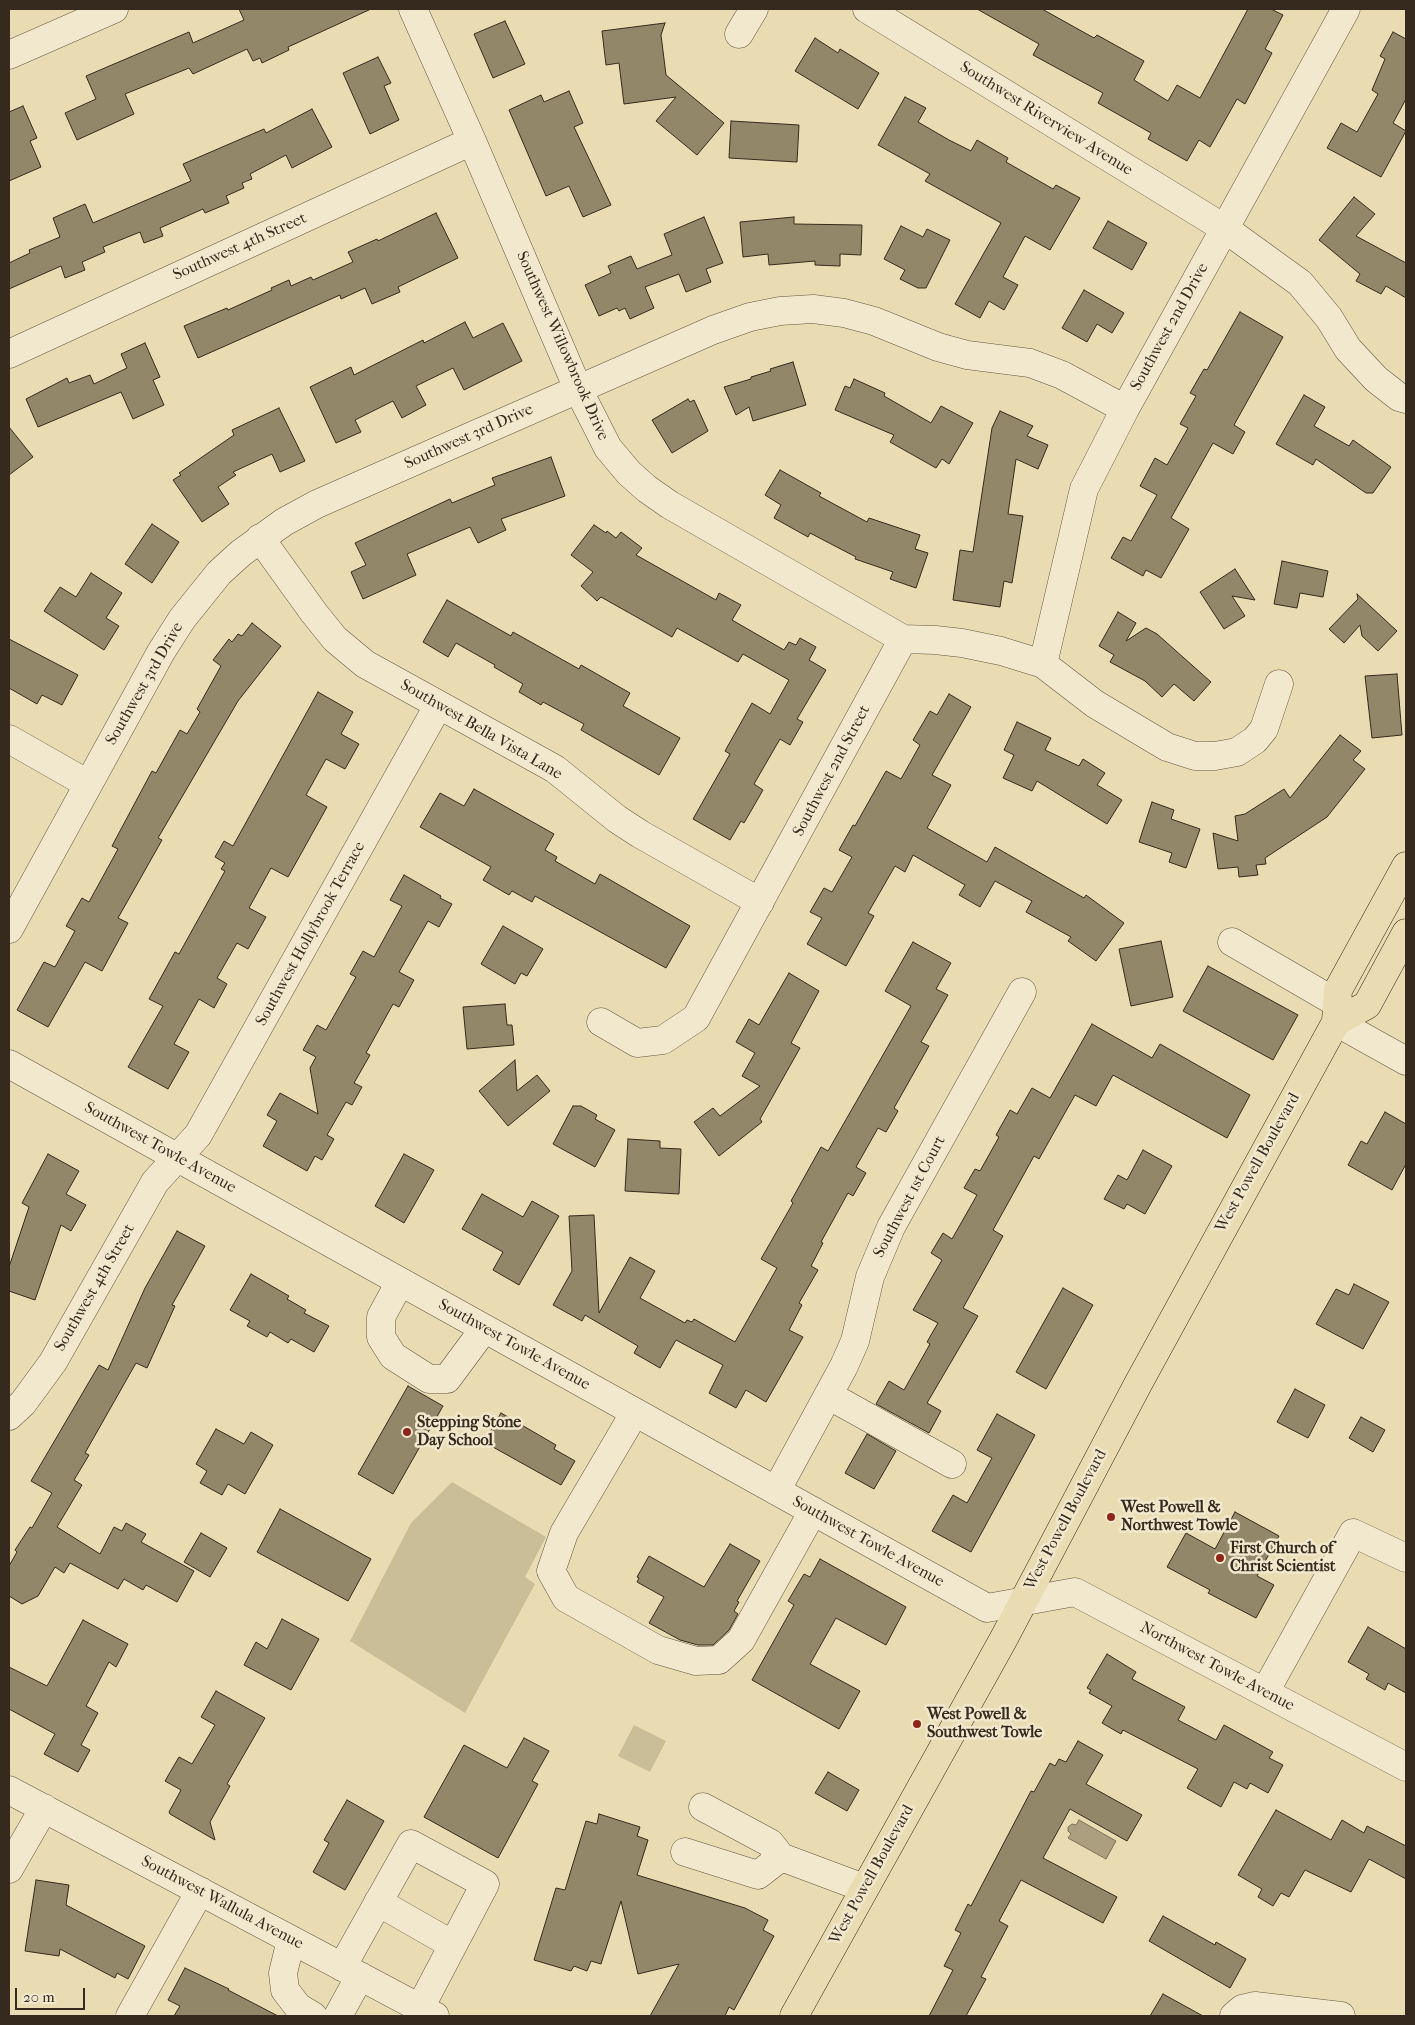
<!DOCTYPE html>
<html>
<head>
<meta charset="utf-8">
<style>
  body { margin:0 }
  #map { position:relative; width:1415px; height:2025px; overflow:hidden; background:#e9dcb2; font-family:"IM FELL French Canon",serif }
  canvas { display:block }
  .frame { position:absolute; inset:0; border:10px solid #352a1d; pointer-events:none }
  .scale { position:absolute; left:15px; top:1988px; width:70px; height:22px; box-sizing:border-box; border:2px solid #352a1d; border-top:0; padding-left:6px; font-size:15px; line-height:18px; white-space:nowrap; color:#352a1d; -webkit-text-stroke:4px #f1e8cd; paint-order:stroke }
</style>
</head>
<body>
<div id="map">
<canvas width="1415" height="2025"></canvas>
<div class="frame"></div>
<div class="scale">20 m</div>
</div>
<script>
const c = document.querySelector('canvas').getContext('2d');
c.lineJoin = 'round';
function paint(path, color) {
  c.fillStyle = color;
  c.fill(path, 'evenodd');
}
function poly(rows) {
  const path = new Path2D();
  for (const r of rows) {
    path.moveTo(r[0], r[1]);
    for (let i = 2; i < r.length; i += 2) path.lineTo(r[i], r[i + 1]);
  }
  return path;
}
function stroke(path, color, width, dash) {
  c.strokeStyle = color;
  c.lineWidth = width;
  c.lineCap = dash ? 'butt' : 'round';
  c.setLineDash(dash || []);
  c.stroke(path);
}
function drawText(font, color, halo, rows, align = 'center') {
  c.font = font + ' "IM FELL French Canon",serif';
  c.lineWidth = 5;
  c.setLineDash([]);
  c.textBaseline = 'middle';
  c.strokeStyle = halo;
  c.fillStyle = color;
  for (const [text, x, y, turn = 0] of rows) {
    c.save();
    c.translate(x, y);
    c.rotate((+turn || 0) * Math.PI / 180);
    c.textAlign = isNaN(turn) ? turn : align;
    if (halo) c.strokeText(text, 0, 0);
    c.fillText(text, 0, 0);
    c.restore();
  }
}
paint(poly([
  [452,1482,546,1537,525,1577,535,1584,465,1713,350,1641,411,1523],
  [634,1725,666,1741,650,1772,618,1756]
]), '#cabe99');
const water = poly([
  [1079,1820,1116,1841,1106,1859,1068,1838,1071,1834,1068,1831,1068,1827,1072,1824,1076,1825,1079,1820]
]);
paint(water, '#ac9f7f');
stroke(water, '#7c7058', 1);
const building = poly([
  [239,9,371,9,288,47,289,50,262,63,260,58,253,61,247,49,193,74,189,68,125,94,134,114,77,140,65,113,96,99,86,76,189,32,193,43,244,20,239,9],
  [977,9,1042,9,1094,38,1097,35,1144,61,1134,80,1168,101,1177,85,1200,98,1248,9,1271,9,1283,15,1265,49,1272,53,1245,104,1237,99,1210,147,1199,140,1187,161,1148,139,1151,133,1098,103,1103,93,1033,55,1039,44,977,9],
  [505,21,525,64,493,78,474,34,505,21],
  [665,23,661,35,666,75,724,123,697,155,656,121,676,97,624,104,619,63,606,65,602,31,665,23],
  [1393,32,1406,39,1406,99,1393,123,1406,131,1381,177,1327,148,1341,123,1357,132,1378,94,1372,90,1385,59,1380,56,1393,32],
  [815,38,838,53,840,49,879,73,858,109,795,71,815,38],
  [378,57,391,83,384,86,399,120,370,134,343,73,378,57],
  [569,91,583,123,574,127,611,205,583,217,569,186,546,196,509,110,541,95,544,102,569,91],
  [905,97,926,108,918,122,949,140,971,151,977,140,1008,158,1006,162,1053,189,1056,185,1080,198,1050,250,1025,236,1003,277,1018,285,1004,310,989,301,980,318,955,304,1001,223,925,181,930,174,878,145,905,97],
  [23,106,37,138,30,141,41,167,9,181,9,112,23,106],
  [312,109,332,147,292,168,286,155,250,174,252,179,242,183,244,188,226,196,229,203,205,213,203,209,160,228,163,236,144,243,140,232,103,247,105,252,82,262,85,270,65,278,61,266,9,289,9,263,30,253,29,250,60,237,53,218,85,204,93,223,191,181,183,164,264,129,266,133,312,109],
  [731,121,799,125,797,162,729,158,731,121],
  [1354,197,1375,214,1356,236,1406,263,1406,298,1386,286,1381,294,1356,281,1360,274,1319,240,1354,197],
  [436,213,458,258,398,287,400,292,372,304,365,288,341,299,340,295,198,358,184,326,227,308,228,310,272,290,271,288,289,280,291,286,311,277,313,280,353,262,348,252,377,239,378,241,436,213],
  [704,217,723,263,706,269,711,282,686,292,679,274,645,287,654,308,630,319,625,308,619,311,617,308,599,316,585,285,611,273,608,266,631,256,637,269,672,255,664,234,704,217],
  [794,217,794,224,862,225,861,255,840,254,840,266,815,265,815,261,769,265,768,254,743,257,740,222,794,217],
  [1108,221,1147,243,1132,270,1093,248,1108,221],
  [901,226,923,237,927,229,950,240,926,288,918,288,900,279,905,270,884,259,901,226],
  [1084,290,1124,313,1112,333,1097,324,1087,342,1062,328,1084,290],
  [1240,312,1283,337,1234,425,1245,432,1233,454,1213,443,1171,518,1189,529,1161,578,1146,570,1143,576,1111,558,1123,537,1131,541,1157,495,1140,486,1155,458,1167,465,1188,428,1180,424,1196,396,1190,393,1204,369,1207,370,1240,312],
  [465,322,473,338,503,323,522,361,464,390,453,368,416,386,426,405,402,418,393,401,355,420,361,432,336,443,310,387,351,367,354,375,423,340,424,343,465,322],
  [145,343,160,377,153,380,164,405,133,419,121,392,38,427,26,399,67,378,69,383,90,375,94,384,127,368,121,354,145,343],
  [793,362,806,405,753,421,749,407,736,415,724,387,751,379,751,377,771,371,770,369,793,362],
  [854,379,885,393,884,396,931,423,941,406,973,423,949,464,942,459,936,468,890,442,894,435,835,410,845,386,850,388,854,379],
  [1304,395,1325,407,1314,426,1349,446,1353,440,1391,467,1373,493,1366,493,1316,459,1313,465,1276,444,1304,395],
  [688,399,690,402,694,400,708,431,672,453,652,420,688,399],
  [279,408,305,461,280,472,272,454,233,472,236,475,218,487,229,504,202,522,173,480,181,475,179,473,234,435,232,430,279,408],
  [1000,411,1033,426,1027,436,1048,445,1038,469,1016,459,1008,514,1023,516,1012,583,1004,581,1000,607,953,600,960,550,973,552,992,428,1000,411],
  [9,427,33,457,9,475,9,427],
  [551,457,565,496,501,519,506,530,478,543,470,527,407,554,416,575,363,599,351,572,366,565,355,543,450,499,452,503,495,485,492,478,551,457],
  [780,470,821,493,819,496,867,522,869,518,920,535,915,549,928,553,916,588,890,579,893,572,855,559,856,557,810,533,808,537,774,518,781,505,765,495,780,470],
  [152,524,179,542,152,583,125,564,152,524],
  [594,525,606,533,607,531,616,538,621,532,642,548,636,555,716,600,719,593,741,605,732,620,784,650,789,642,796,645,800,638,816,647,809,660,826,670,797,719,803,722,790,745,780,739,754,784,763,790,744,823,741,821,730,840,693,819,730,754,725,751,752,703,770,714,789,680,743,654,738,662,677,628,672,637,601,597,597,601,581,586,593,572,571,555,594,525],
  [1282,561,1328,571,1323,597,1300,593,1297,608,1274,604,1282,561],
  [1235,569,1255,600,1232,596,1245,616,1224,629,1200,592,1235,569],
  [91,573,122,593,106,618,119,626,104,650,44,611,60,587,76,597,91,573],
  [1357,594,1397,631,1378,651,1362,636,1360,625,1344,643,1329,629,1358,599,1357,594],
  [447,600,511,636,513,632,579,669,581,665,630,693,623,706,680,738,659,775,581,730,584,724,543,702,541,705,519,692,523,684,494,667,495,665,456,643,448,657,423,642,447,600],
  [1118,612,1136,623,1126,641,1146,628,1157,634,1211,682,1194,701,1174,684,1162,697,1145,681,1110,662,1114,655,1099,646,1118,612],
  [252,623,281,646,238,701,158,838,162,840,118,918,128,923,102,971,85,962,48,1027,17,1010,44,962,55,967,75,931,66,926,82,898,89,902,118,849,112,846,152,771,156,773,180,730,187,734,200,712,197,709,221,666,213,660,229,639,232,642,238,634,242,636,252,623],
  [9,639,78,675,62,705,42,695,37,704,9,688,9,639],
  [1397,674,1402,735,1372,738,1365,676,1397,674],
  [318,692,353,712,341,734,359,744,345,769,326,759,306,795,327,807,288,877,271,868,249,908,266,917,248,949,237,943,217,978,227,984,214,1008,199,999,174,1044,189,1052,168,1089,128,1067,163,1006,149,999,175,952,179,954,225,871,221,869,225,863,215,857,224,841,233,846,318,692],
  [949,694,971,707,932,775,951,785,927,828,987,862,995,847,1084,898,1086,895,1124,923,1096,961,1068,941,1071,937,1026,912,1032,901,995,881,980,907,959,895,965,885,913,855,905,872,895,866,868,913,874,916,846,966,807,944,822,918,810,912,824,888,832,892,852,857,839,850,853,825,855,826,886,771,901,779,920,745,913,740,930,711,937,715,949,694],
  [1017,722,1051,738,1045,750,1079,766,1083,759,1105,773,1097,785,1122,800,1107,824,1037,781,1032,791,1003,778,1014,755,1004,750,1017,722],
  [1340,735,1361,751,1353,760,1365,769,1327,817,1265,858,1266,864,1256,865,1258,875,1239,877,1238,867,1218,869,1213,833,1238,841,1235,816,1245,814,1284,789,1290,798,1340,735],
  [474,789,554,834,545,850,557,857,555,861,595,884,600,874,690,926,666,968,535,896,532,902,512,891,509,895,483,880,491,867,420,827,440,793,464,806,474,789],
  [1152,802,1174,810,1171,819,1200,829,1186,868,1169,862,1172,853,1139,842,1152,802],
  [404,875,441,896,440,898,452,904,439,927,428,921,399,972,414,980,399,1007,393,1004,366,1053,370,1055,354,1083,362,1087,352,1105,346,1102,327,1135,334,1139,322,1160,315,1156,307,1171,263,1146,277,1121,267,1115,280,1093,318,1114,310,1068,316,1057,303,1050,317,1025,326,1030,356,977,350,974,363,951,374,957,402,906,390,900,404,875],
  [503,926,543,949,527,976,521,973,515,984,481,964,503,926],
  [1161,941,1173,997,1131,1006,1119,949,1161,941],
  [913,942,951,963,936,989,948,995,921,1042,929,1046,894,1108,898,1111,886,1132,878,1128,856,1167,866,1173,853,1196,848,1193,821,1242,823,1243,811,1266,818,1270,799,1303,802,1305,789,1330,803,1337,766,1402,746,1390,736,1408,709,1393,723,1365,676,1340,660,1368,634,1353,638,1346,585,1315,582,1321,553,1305,572,1271,569,1216,594,1215,599,1313,630,1257,655,1271,640,1298,685,1323,687,1320,692,1322,694,1319,735,1342,777,1268,761,1259,793,1203,791,1201,821,1147,828,1151,911,1006,885,991,913,942],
  [1208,966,1298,1015,1273,1060,1183,1011,1208,966],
  [789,973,819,991,791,1043,800,1048,760,1119,762,1122,719,1156,694,1122,713,1108,720,1116,760,1086,742,1076,755,1053,736,1042,749,1019,759,1025,789,973],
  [505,1004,507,1025,512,1025,514,1045,467,1049,463,1007,505,1004],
  [1092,1024,1152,1058,1160,1044,1250,1095,1227,1138,1113,1075,1096,1106,1075,1095,1039,1159,1034,1156,993,1230,1003,1236,963,1308,978,1316,927,1403,941,1411,929,1433,876,1404,889,1381,904,1390,930,1344,927,1342,938,1323,913,1310,942,1260,931,1253,943,1233,952,1239,977,1195,964,1188,975,1169,980,1171,999,1137,996,1135,1010,1110,1017,1114,1032,1088,1050,1098,1092,1024],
  [515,1060,517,1091,537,1075,550,1091,508,1126,479,1091,515,1060],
  [573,1106,581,1106,597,1115,595,1119,615,1130,595,1167,553,1144,573,1106],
  [1385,1112,1406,1124,1406,1164,1392,1190,1348,1165,1361,1141,1367,1144,1385,1112],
  [628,1139,660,1141,660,1148,681,1149,679,1194,625,1191,628,1139],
  [1143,1150,1172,1166,1145,1214,1127,1204,1124,1209,1104,1199,1118,1175,1127,1180,1143,1150],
  [48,1154,79,1171,66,1194,86,1205,71,1231,61,1225,35,1300,9,1291,9,1267,29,1207,22,1203,48,1154],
  [404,1154,434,1170,404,1223,375,1206,404,1154],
  [482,1194,523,1217,532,1201,559,1216,519,1285,493,1270,503,1252,462,1229,482,1194],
  [177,1231,205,1246,172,1305,175,1306,147,1368,136,1363,85,1453,89,1455,74,1480,82,1485,57,1527,100,1554,114,1527,122,1531,126,1523,146,1534,141,1542,194,1571,177,1602,146,1585,143,1590,124,1579,118,1589,70,1563,64,1573,55,1567,38,1596,22,1604,9,1596,9,1566,17,1552,15,1550,30,1527,32,1528,52,1493,31,1481,99,1365,108,1370,145,1288,177,1231],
  [251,1274,289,1296,287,1299,306,1310,304,1313,329,1326,314,1352,291,1339,288,1343,270,1332,267,1337,247,1326,250,1321,230,1310,251,1274],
  [1354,1284,1389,1302,1363,1349,1316,1324,1336,1289,1349,1295,1354,1284],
  [1063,1288,1093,1305,1046,1389,1016,1372,1063,1288],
  [408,1386,443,1406,393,1494,358,1474,408,1386],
  [1295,1389,1325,1405,1308,1438,1277,1422,1295,1389],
  [501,1413,556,1445,554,1449,575,1461,561,1485,484,1442,501,1413],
  [997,1414,1035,1435,971,1552,932,1531,953,1495,967,1503,992,1458,977,1450,997,1414],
  [1361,1417,1385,1430,1373,1452,1349,1438,1361,1417],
  [216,1429,244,1444,251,1432,273,1445,245,1494,228,1484,222,1495,200,1483,207,1471,196,1464,216,1429],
  [867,1434,896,1451,874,1489,845,1473,867,1434],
  [280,1509,371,1559,348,1601,257,1552,280,1509],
  [1235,1512,1279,1536,1257,1576,1274,1585,1256,1618,1208,1593,1210,1590,1167,1567,1186,1533,1215,1549,1235,1512],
  [201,1533,227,1548,210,1577,184,1562,201,1533],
  [730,1544,760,1561,737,1601,739,1602,734,1611,738,1614,729,1630,713,1645,698,1645,680,1640,649,1623,664,1597,637,1582,639,1578,637,1577,649,1556,704,1587,730,1544],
  [820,1559,906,1607,886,1645,836,1618,810,1664,860,1691,839,1729,752,1680,794,1605,788,1601,804,1574,810,1577,820,1559],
  [282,1619,319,1639,291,1690,244,1665,256,1642,267,1649,282,1619],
  [83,1620,128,1644,116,1667,109,1662,86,1706,98,1713,81,1745,90,1750,78,1772,44,1754,55,1734,9,1709,9,1667,47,1686,83,1620],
  [1368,1627,1406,1649,1406,1693,1388,1683,1385,1690,1366,1679,1369,1674,1348,1662,1368,1627],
  [1107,1654,1136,1672,1132,1679,1185,1707,1178,1720,1216,1740,1224,1725,1273,1752,1269,1758,1283,1765,1268,1793,1250,1783,1247,1789,1234,1782,1221,1807,1187,1788,1198,1769,1123,1730,1121,1734,1102,1723,1112,1706,1089,1693,1091,1690,1087,1688,1107,1654],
  [216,1691,265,1718,227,1784,230,1786,210,1822,215,1840,170,1814,169,1812,181,1790,165,1781,179,1757,192,1764,215,1725,201,1717,216,1691],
  [524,1738,549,1751,532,1781,538,1784,498,1858,424,1817,464,1745,507,1768,524,1738],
  [1078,1741,1103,1755,1086,1784,1142,1815,1127,1841,1070,1809,1043,1858,1117,1897,1103,1923,1021,1880,999,1921,1008,1926,981,1977,986,1979,966,2016,929,2016,953,1970,944,1966,961,1933,955,1930,968,1904,971,1906,1031,1791,1034,1792,1050,1763,1055,1766,1059,1759,1066,1762,1078,1741],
  [828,1772,859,1790,847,1811,815,1793,828,1772],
  [347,1800,384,1821,345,1890,313,1872,329,1843,324,1840,347,1800],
  [1276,1810,1331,1840,1342,1820,1364,1833,1367,1826,1406,1846,1406,1879,1369,1859,1351,1892,1305,1870,1289,1897,1281,1893,1273,1906,1258,1897,1262,1889,1238,1875,1276,1810],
  [599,1814,640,1827,637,1836,648,1840,637,1875,745,1908,768,1920,763,1930,774,1936,734,2010,729,2007,725,2016,650,2016,679,1964,638,1974,621,1901,601,1964,591,1961,587,1971,574,1966,571,1971,534,1960,556,1888,565,1890,586,1821,597,1824,599,1814],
  [36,1880,69,1885,66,1905,145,1946,128,1979,117,1973,115,1978,60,1949,59,1956,25,1951,36,1880],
  [1163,1916,1215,1945,1216,1942,1246,1959,1230,1988,1149,1941,1163,1916],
  [185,1968,229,1989,228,1990,278,2016,174,2016,180,2006,168,2000,185,1968],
  [1163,1994,1203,2016,1150,2016,1163,1994]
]);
paint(building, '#93876a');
stroke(building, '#352a1d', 1);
const minor = poly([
  [413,9,472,141,578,389,608,448,629,473,647,489,670,505,903,639,935,640,962,643,1001,651,1043,664,1095,704,1167,747,1195,756,1215,756,1237,752,1255,740,1264,729,1279,684],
  [867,9,1224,228,1300,283,1329,318,1348,349,1376,379,1399,397,1406,399],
  [739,34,754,9],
  [9,55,114,9],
  [9,354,472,141],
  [260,538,314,613,335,639,365,664,555,769,617,819,640,834,760,902],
  [1043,664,1084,489,1125,409,1346,9],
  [9,739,88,784],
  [9,929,161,652,182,619,219,573,241,553,284,522,317,504,713,330,750,317,780,311,813,309,844,313,874,321,938,347,967,355,1030,363,1062,375,1125,409],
  [1232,942,1337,1003],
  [601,1022,637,1043,663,1040,696,1018,903,639],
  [1336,1022,1406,1061],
  [9,1064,987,1608,1075,1592,1406,1767],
  [400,1282,381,1317,381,1337,393,1356,429,1379,447,1379,484,1329],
  [828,1395,952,1464],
  [635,1412,564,1533,551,1571,566,1598,658,1650,696,1661,719,1660,741,1640,813,1511],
  [9,1416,23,1403,53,1362,155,1182,198,1135,438,706],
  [776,1491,844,1366,855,1341,870,1277,891,1227,1022,992],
  [1265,1692,1353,1533,1406,1558],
  [9,1790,435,2016],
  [703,1807,770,1843,781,1857],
  [685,1852,758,1875,781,1857,864,1888],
  [9,1869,44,1808],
  [378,1902,453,1945],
  [291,1940,283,1973,285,1990,298,2007,313,2016],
  [342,1967,411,1844,485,1884,420,2008],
  [130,2016,200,1891],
  [338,2016,360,1976],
  [1234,2016,1242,2009,1255,2006,1341,2016]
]);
const major = poly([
  [1336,1022,1367,1005,1406,933],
  [794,2016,1003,1640,1138,1384,1336,1022,1338,990,1406,866]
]);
stroke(minor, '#625642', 29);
stroke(major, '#352a1d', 29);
stroke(minor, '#f1e8cd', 28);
stroke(major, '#e9dcb2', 28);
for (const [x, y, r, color] of [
  [407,1432,5,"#8f2418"],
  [1111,1517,5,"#8f2418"],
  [1220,1558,5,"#8f2418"],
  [917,1724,5,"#8f2418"]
]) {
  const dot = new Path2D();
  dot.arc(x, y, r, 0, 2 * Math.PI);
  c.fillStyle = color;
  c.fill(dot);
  stroke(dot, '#f1e8cd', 2);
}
drawText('16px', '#352a1d', '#f1e8cd', [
  ["Southwest Riverview Avenue",1046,119,32],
  ["Southwest 4th Street",240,247,-24],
  ["Southwest 2nd Drive",1170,327,-61],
  ["Southwest Willowbrook Drive",562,346,66],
  ["Southwest 3rd Drive",469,437,-24],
  ["Southwest 3rd Drive",145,684,-60],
  ["Southwest Bella Vista Lane",481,730,30],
  ["Southwest 2nd Street",832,771,-62],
  ["Southwest Hollybrook Terrace",311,934,-61],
  ["Southwest Towle Avenue",160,1148,29],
  ["West Powell Boulevard",1258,1163,-61],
  ["Southwest 1st Court",910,1197,-62],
  ["Southwest 4th Street",95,1288,-60],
  ["Southwest Towle Avenue",514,1345,29],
  ["West Powell Boulevard",1066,1520,-62],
  ["Southwest Towle Avenue",868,1542,29],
  ["Northwest Towle Avenue",1217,1667,28],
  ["West Powell Boulevard",872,1875,-61],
  ["Southwest Wallula Avenue",222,1903,28]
]);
drawText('bold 16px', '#352a1d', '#f1e8cd', [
  ["Stepping Stone",417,1423],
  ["Day School",417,1441],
  ["West Powell &",1121,1508],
  ["Northwest Towle",1121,1526],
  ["First Church of",1230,1549],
  ["Christ Scientist",1230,1567],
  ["West Powell &",927,1715],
  ["Southwest Towle",927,1733]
], 'left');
</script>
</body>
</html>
